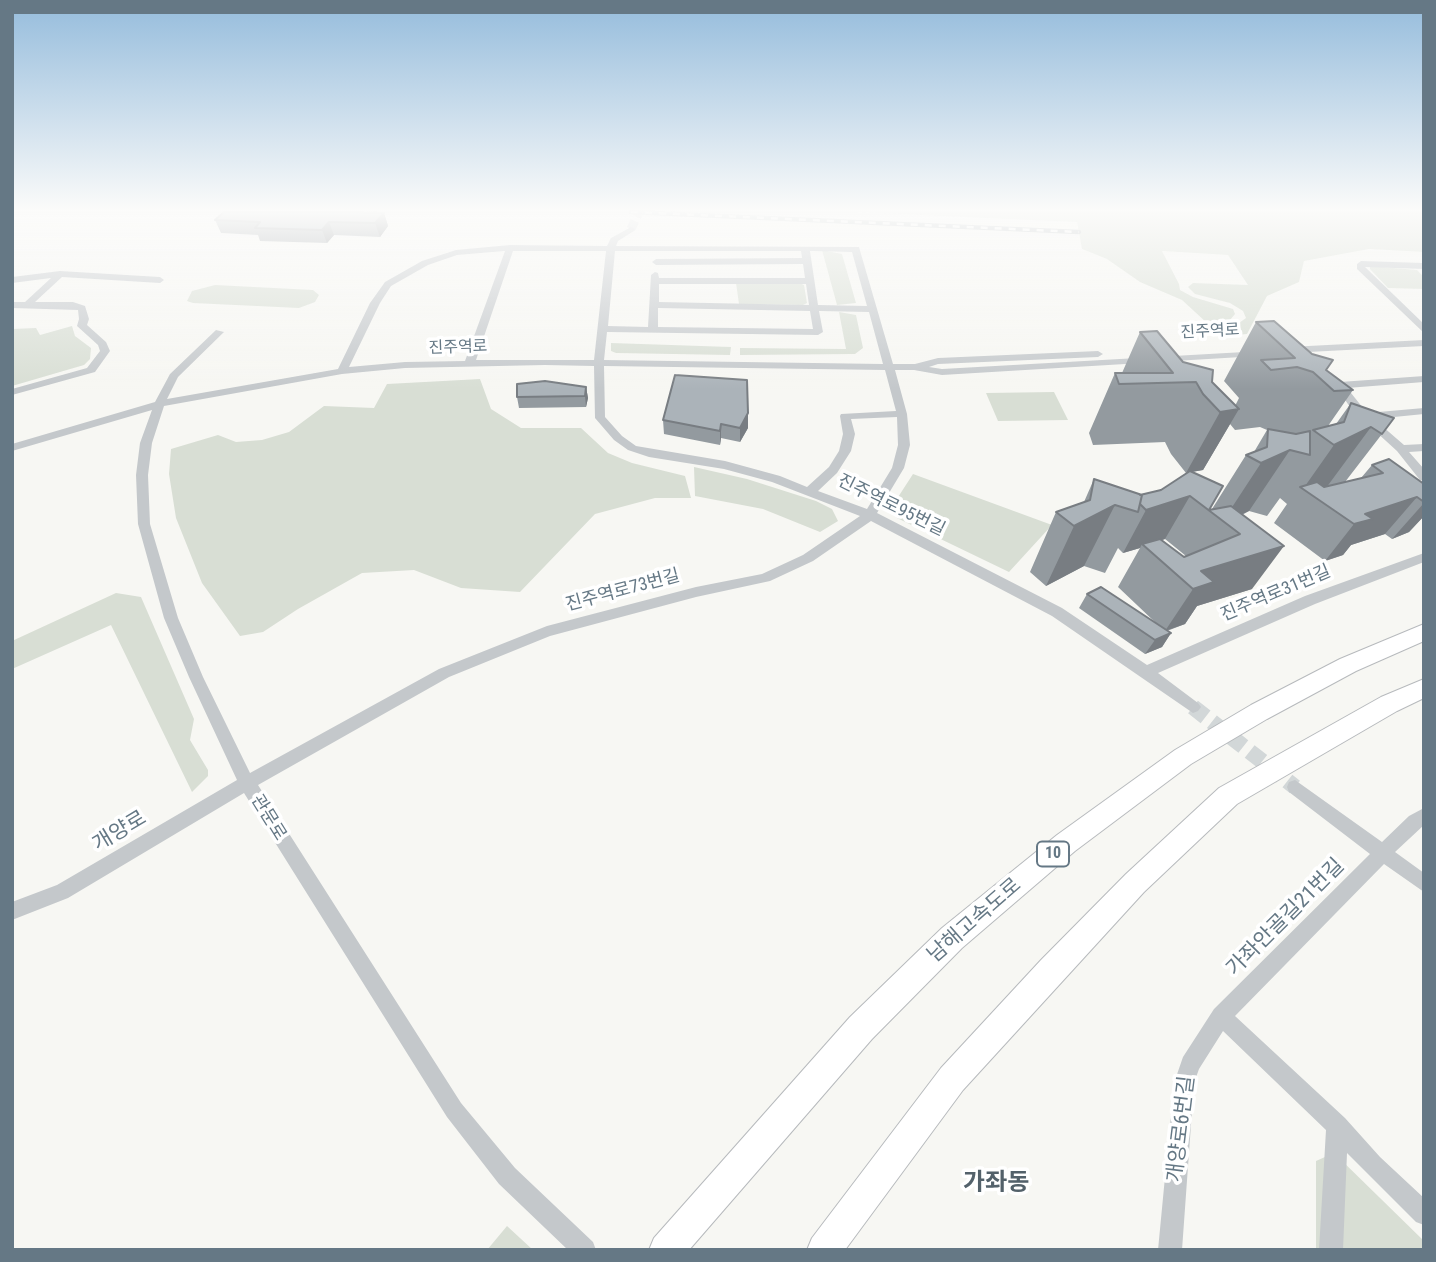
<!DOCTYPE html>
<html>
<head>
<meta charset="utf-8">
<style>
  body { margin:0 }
  #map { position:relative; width:1436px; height:1262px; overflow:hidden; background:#f7f7f3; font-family:"Roboto Condensed",sans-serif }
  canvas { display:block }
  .frame { position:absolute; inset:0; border:14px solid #657885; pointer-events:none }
</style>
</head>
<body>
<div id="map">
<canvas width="1436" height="1262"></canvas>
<div class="frame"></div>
</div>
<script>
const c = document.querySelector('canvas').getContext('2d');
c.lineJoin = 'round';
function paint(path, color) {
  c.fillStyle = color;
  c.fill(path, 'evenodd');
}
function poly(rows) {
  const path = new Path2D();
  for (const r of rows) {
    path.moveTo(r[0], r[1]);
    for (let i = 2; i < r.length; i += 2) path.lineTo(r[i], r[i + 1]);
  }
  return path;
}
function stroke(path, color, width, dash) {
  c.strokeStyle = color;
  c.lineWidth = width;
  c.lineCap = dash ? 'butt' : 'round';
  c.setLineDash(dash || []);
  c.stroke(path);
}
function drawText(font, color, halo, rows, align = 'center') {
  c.font = font + ' "Roboto Condensed","Noto Sans KR",sans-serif';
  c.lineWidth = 7;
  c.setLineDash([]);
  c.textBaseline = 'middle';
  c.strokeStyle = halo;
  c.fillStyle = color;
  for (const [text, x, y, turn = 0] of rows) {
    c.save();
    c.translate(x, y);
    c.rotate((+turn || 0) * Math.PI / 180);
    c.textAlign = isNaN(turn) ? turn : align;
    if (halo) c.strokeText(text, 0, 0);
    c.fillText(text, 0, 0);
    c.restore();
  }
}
paint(poly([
  [856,212,1424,212,1424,252,1369,249,1304,261,1299,282,1267,296,1247,334,1237,335,1232,328,1246,318,1243,311,1230,303,1195,294,1188,287,1193,283,1248,285,1228,255,1162,251,1179,284,1180,290,1193,297,1233,309,1235,314,1230,320,1218,329,1220,335,1182,300,1140,282,1107,259,1082,249,1077,222],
  [822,250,842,254,856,303,837,305],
  [1370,266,1417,270,1424,277,1424,289,1388,288,1370,269],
  [797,282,804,285,807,303,803,305,739,304,736,283],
  [215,285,313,290,319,295,315,302,299,308,193,303,187,301,192,291],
  [839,312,856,315,863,348,855,354,740,355,740,348,846,349],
  [72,326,75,336,91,348,90,359,84,365,12,386,12,329,36,328,40,335],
  [611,343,731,347,730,355,616,353,611,351],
  [480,379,491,409,521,428,581,428,608,453,632,463,685,476,691,498,655,498,595,514,520,592,461,588,414,570,362,573,298,609,263,632,240,636,202,583,176,518,169,474,171,449,218,435,236,442,262,440,289,432,324,406,374,408,387,384],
  [1054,392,1068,420,998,421,986,393],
  [694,467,747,479,816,501,832,509,838,521,820,532,763,509,695,496],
  [913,474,1052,525,1009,572,897,518,891,508],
  [116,593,141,597,194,719,190,740,208,770,208,776,192,792,111,625,12,669,12,641],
  [1334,1153,1424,1241,1424,1250,1316,1250,1316,1161],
  [507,1226,533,1250,487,1250]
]), '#d8ded4');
stroke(poly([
  [631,229,639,212]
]), '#d2d7d8', 9, [9, 4.5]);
stroke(poly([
  [1193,707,1295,787]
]), '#d2d7d8', 16, [16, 8]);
const highway = poly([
  [1424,624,1424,641,1356,671,1267,719,1191,764,1075,851,962,948,872,1039,689,1250,649,1250,654,1238,850,1017,942,928,1057,835,1175,750,1251,705,1340,659,1424,624],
  [1424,679,1424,698,1397,711,1237,804,1144,892,963,1090,845,1250,807,1250,812,1238,941,1068,1041,960,1126,874,1219,788,1381,697,1424,679]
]);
stroke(highway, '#b7babd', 2);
paint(poly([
  [631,227,635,229,634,231,618,241,616,246,859,247,893,364,915,364,938,358,1098,351,1103,354,1098,357,938,364,929,367,942,369,1262,351,1263,353,1258,356,942,375,914,370,895,370,907,414,910,445,904,468,877,513,1062,608,1147,665,1305,596,1424,553,1424,562,1315,604,1158,673,1198,703,1201,707,1198,711,1193,713,1052,616,871,521,813,561,770,581,696,597,550,636,449,677,258,785,461,1103,515,1168,593,1242,596,1250,568,1250,499,1184,447,1117,244,793,68,898,12,920,12,902,57,885,237,780,189,677,164,618,138,524,136,475,140,443,152,410,12,451,12,444,155,402,170,374,216,330,224,332,178,377,167,399,338,369,370,303,385,282,422,261,456,250,510,245,607,246,611,238,631,227],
  [505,251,465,361,405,362,349,367,380,303,391,286,428,265,457,255,505,251],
  [513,251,606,251,594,360,476,360,513,251],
  [615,251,801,251,802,258,656,259,652,262,656,265,803,264,805,278,659,278,658,273,655,272,651,275,648,327,608,326,615,251],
  [810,251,852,252,867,306,818,305,810,251],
  [659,284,806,284,809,305,659,302,659,284],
  [658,308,810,311,813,329,658,327,658,308],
  [819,311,869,312,883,364,604,360,607,332,818,335,823,332,819,311],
  [545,365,594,366,595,418,614,440,628,450,649,457,724,469,772,482,860,516,803,555,762,574,696,587,547,626,439,669,250,773,203,677,178,618,150,524,148,475,152,443,164,406,342,374,405,368,545,365],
  [604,366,885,370,896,411,841,414,840,416,843,434,839,451,829,467,807,487,780,476,725,461,636,446,622,436,605,417,604,366],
  [897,417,898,445,892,468,867,509,818,491,837,473,851,451,855,434,851,419,897,417],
  [1361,261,1424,263,1424,269,1365,267,1424,324,1424,333,1357,269,1357,264,1361,261],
  [60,271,160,277,164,280,160,283,62,277,35,302,73,302,85,306,89,319,87,325,106,342,110,351,95,372,12,395,12,389,87,368,100,351,98,345,77,326,79,319,78,310,12,308,12,302,25,302,51,278,12,283,12,277,60,271],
  [1424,340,1424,346,1289,353,1284,350,1289,347,1424,340],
  [1424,376,1424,382,1347,388,1367,413,1424,408,1424,414,1374,419,1404,445,1424,444,1424,451,1409,452,1424,469,1424,481,1420,480,1397,451,1352,410,1335,385,1340,382,1424,376],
  [1295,780,1382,842,1409,816,1424,808,1424,825,1395,852,1424,873,1424,892,1384,864,1235,1016,1345,1118,1380,1157,1424,1198,1424,1225,1416,1222,1347,1153,1343,1250,1319,1250,1326,1130,1223,1031,1199,1069,1194,1083,1182,1250,1158,1250,1174,1083,1183,1057,1214,1009,1370,854,1289,792,1287,787,1289,782,1295,780]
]), '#c4c8cb');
paint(highway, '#fff');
const rail = poly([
  [631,212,1079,232]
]);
stroke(rail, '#a2aaaf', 4.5);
stroke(rail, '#fff', 2.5, [7]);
paint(poly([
  [384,213,388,226,380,237,334,235,327,243,260,241,258,235,221,233,215,220],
  [1256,322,1353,390,1328,426,1336,424,1351,403,1382,434,1345,482,1361,478,1372,465,1424,484,1424,516,1409,532,1392,539,1385,534,1351,545,1343,555,1325,561,1274,523,1287,504,1280,498,1267,516,1249,511,1242,515,1252,589,1197,606,1185,624,1167,631,1171,633,1162,647,1145,654,1079,608,1087,594,1157,624,1118,587,1140,548,1123,553,1118,548,1105,573,1084,566,1046,586,1030,572,1056,512,1084,502,1094,479,1140,495,1161,490,1189,472,1186,473,1171,454,1165,442,1093,445,1089,433,1115,373,1122,373,1140,332,1212,382,1235,406,1239,398,1224,381],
  [1230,424,1235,430,1260,427,1267,430,1254,452,1246,455,1212,509,1209,510,1191,472,1203,470],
  [1165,539,1186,556,1184,557,1162,540],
  [586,387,588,398,586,407,519,408,517,397],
  [748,413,748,428,740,442,721,438,720,445,664,434,663,420]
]), '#939a9f');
paint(poly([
  [384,213,388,226,380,237,375,223],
  [329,222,334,235,327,243,322,230],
  [586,387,588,398,586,407,585,396],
  [1239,409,1203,470,1186,473,1220,412],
  [748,413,748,428,740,442,740,428],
  [721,424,721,438,720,445,720,431],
  [1371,427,1326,488,1303,489,1334,445],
  [1290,450,1249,511,1225,522,1223,521,1261,463],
  [1190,496,1165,539,1144,546,1142,544,1140,548,1123,553,1146,510],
  [1417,497,1385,534,1351,545,1343,555,1325,561,1354,524,1365,514],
  [1424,503,1424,516,1409,532,1392,539],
  [1115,505,1084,566,1046,586,1074,526],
  [1284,546,1252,589,1197,606,1185,624,1165,631,1193,589,1201,571],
  [1171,633,1162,647,1145,654,1155,640]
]), '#787d82');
const building = poly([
  [224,212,357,212,384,213,375,223,329,222,322,230,255,228,260,222,215,220,224,212],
  [1274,321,1312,354,1333,360,1326,370,1353,390,1334,391,1313,372,1297,367,1271,370,1261,360,1295,358,1256,322,1274,321],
  [1157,331,1183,362,1213,370,1212,382,1239,409,1220,412,1203,394,1196,382,1119,384,1115,373,1173,373,1140,332,1157,331],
  [675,375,747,380,748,413,740,428,721,424,720,431,663,420,675,375],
  [545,381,586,387,585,396,517,397,517,384,545,381],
  [1351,403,1394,418,1382,434,1371,427,1334,445,1313,430,1344,422,1351,403],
  [1268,429,1296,434,1310,431,1310,455,1290,450,1261,463,1246,455,1267,447,1268,429],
  [1389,459,1424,484,1424,502,1417,497,1365,514,1373,519,1354,524,1300,487,1317,482,1324,487,1383,473,1372,465,1389,459],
  [1190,471,1223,486,1209,510,1231,506,1284,546,1201,571,1214,582,1193,589,1142,544,1160,539,1184,557,1240,534,1190,496,1146,510,1140,504,1142,495,1140,495,1161,490,1190,471],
  [1094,479,1142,495,1138,512,1115,505,1074,526,1056,512,1090,500,1094,479],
  [1101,587,1171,633,1155,640,1087,594,1101,587]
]);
paint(building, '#abb3b9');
stroke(building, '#787d82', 2);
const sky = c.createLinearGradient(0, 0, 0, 389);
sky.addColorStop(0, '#95bcdc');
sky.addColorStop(0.54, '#fbfbfa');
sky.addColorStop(1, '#fbfbfa00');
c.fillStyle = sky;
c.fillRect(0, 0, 1436, 389);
drawText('16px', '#657885', '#fff', [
  ["진주역로",1210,332,-3],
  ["진주역로",458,348,-2]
]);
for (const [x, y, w] of [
  [1053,854,32]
]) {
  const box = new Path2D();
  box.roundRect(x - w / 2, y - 12.5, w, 25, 5);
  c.fillStyle = '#fff';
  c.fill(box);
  stroke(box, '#657885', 2);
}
drawText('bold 16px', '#657885', null, [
  ["10",1053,854]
]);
drawText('18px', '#657885', '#fff', [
  ["진주역로95번길",891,506,26],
  ["진주역로73번길",623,591,-15],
  ["진주역로31번길",1276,594,-23],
  ["관문로",268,818,58]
]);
drawText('21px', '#657885', '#fff', [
  ["개양로",120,832,-31],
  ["가좌안골길21번길",1286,918,-45],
  ["남해고속도로",975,921,-41],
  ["개양로6번길",1182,1129,-83]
]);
drawText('bold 24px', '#53616a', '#fff', [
  ["가좌동",996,1184]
]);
</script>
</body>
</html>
